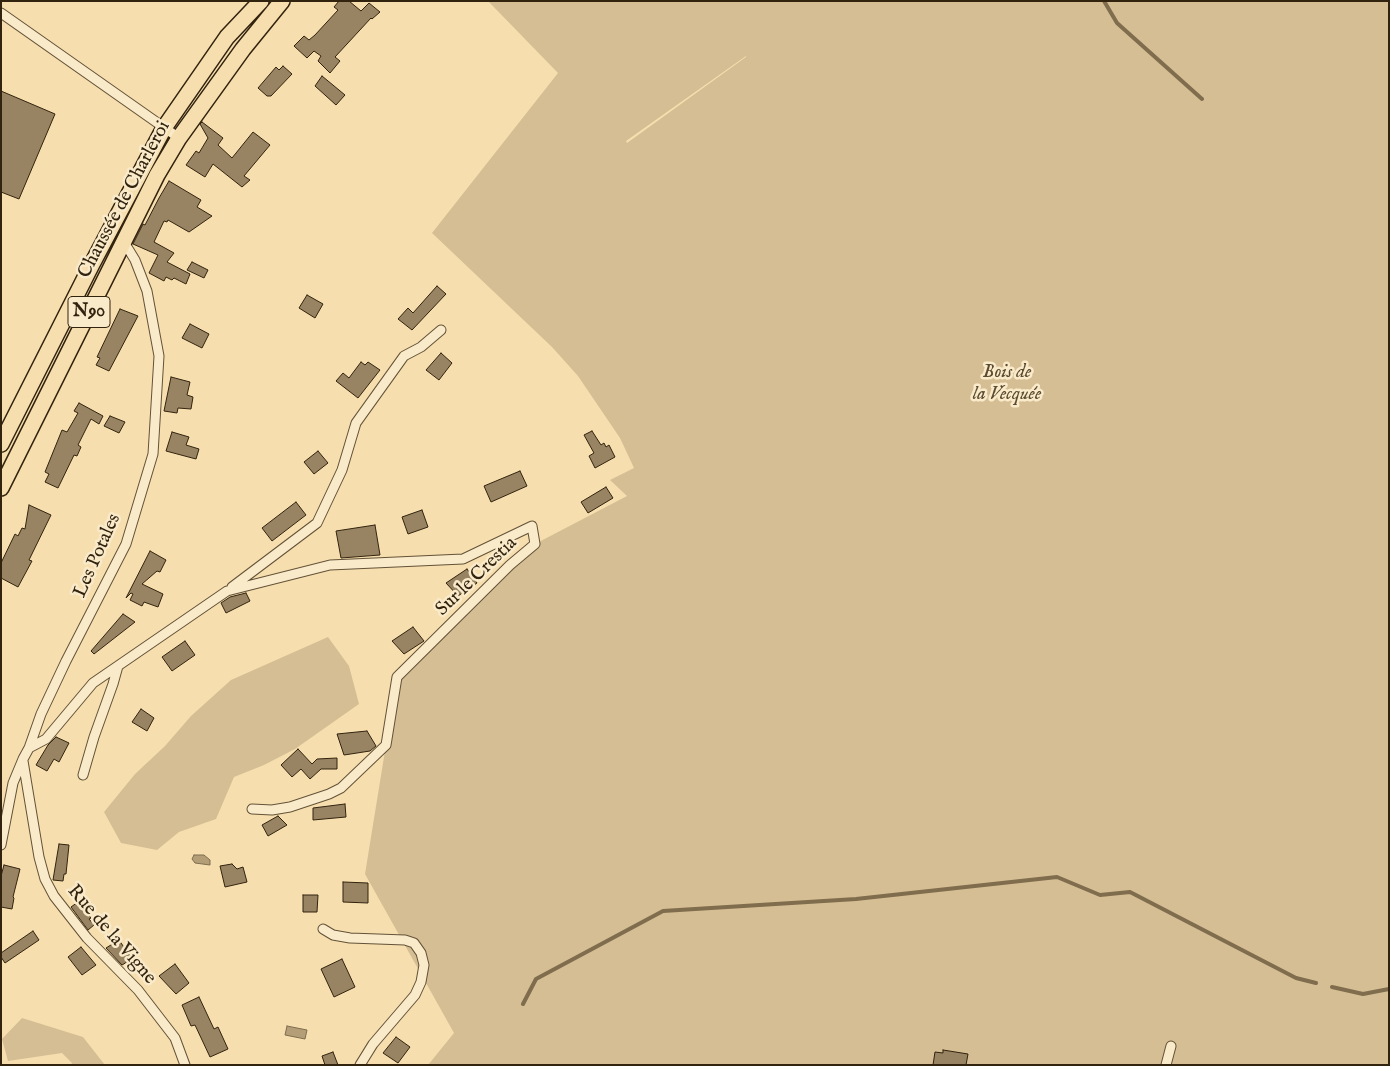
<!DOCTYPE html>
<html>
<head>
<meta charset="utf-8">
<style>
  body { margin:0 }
  #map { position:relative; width:1390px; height:1066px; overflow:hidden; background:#f6deae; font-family:"IM FELL English",serif }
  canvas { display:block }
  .frame { position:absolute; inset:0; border:2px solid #32230f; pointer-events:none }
</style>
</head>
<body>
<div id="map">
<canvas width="1390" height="1066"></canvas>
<div class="frame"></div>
</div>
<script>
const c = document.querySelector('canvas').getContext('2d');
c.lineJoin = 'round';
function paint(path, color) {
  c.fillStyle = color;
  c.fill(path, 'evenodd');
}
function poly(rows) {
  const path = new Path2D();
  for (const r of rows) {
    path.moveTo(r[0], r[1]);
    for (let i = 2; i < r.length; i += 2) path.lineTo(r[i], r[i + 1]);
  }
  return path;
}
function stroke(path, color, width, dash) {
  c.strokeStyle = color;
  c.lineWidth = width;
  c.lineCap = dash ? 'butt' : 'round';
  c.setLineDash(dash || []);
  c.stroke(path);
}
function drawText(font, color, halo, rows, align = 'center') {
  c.font = font + ' "IM FELL English",serif';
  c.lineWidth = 5;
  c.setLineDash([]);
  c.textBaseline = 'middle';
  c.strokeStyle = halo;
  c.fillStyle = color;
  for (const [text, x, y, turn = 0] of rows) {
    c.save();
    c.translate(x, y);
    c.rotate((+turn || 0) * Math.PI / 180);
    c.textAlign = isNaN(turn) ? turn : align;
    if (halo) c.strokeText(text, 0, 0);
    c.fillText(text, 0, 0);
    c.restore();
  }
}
paint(poly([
  [488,1,1389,1,1389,1065,428,1065,454,1033,365,874,397,677,477,591,535,544,627,496,610,480,634,468,620,438,578,376,552,347,432,233,558,73],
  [746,57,627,143,626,141,746,56],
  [328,637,349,666,359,704,295,749,264,765,234,777,216,819,179,832,157,850,121,843,104,812,135,774,165,746,191,716,231,680],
  [22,1018,83,1037,105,1065,71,1065,72,1063,62,1053,8,1061,2,1039]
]), '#d5be93');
const water = poly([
  [194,855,204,855,210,860,210,865,195,863,192,859,194,855],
  [287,1026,307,1030,305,1039,285,1035,287,1026]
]);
paint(water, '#b39e78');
stroke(water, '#7f6d4e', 1);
stroke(poly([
  [1104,1,1117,23,1202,99],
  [1332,987,1363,994,1389,989],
  [523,1004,536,979,663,911,856,899,1057,877,1100,895,1130,892,1296,978,1316,983]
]), '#7f6d4e', 4);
const building = poly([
  [339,1,349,1,361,11,369,3,380,12,372,19,371,18,335,57,340,61,330,73,318,61,321,56,314,51,307,58,294,46,304,36,309,40,315,35,338,10,334,7,339,1],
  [283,66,292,74,271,96,267,96,258,88,276,67,279,70,283,66],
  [322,76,345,95,336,105,315,86,322,76],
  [1,91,55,114,19,199,1,192,1,91],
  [202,122,223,138,218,145,232,158,253,132,270,145,244,176,250,180,242,187,213,164,205,177,186,165,196,151,199,153,208,138,200,124,202,122],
  [169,181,201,200,197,207,212,216,189,232,168,220,167,222,164,221,154,242,174,253,167,262,190,274,186,284,174,278,172,280,166,277,164,281,149,273,158,255,133,244,143,224,145,225,159,198,169,181],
  [192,262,208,270,204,278,187,270,192,262],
  [437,286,446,294,412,330,398,319,408,308,413,313,437,286],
  [307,295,323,304,315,318,299,308,307,295],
  [120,309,138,316,109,371,96,365,100,358,97,357,120,309],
  [190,324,209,334,202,348,182,338,190,324],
  [441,353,452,363,439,380,426,370,441,353],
  [361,362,365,365,368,362,380,370,358,398,336,381,343,373,349,378,361,362],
  [171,377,190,382,187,395,193,397,191,409,178,408,177,413,164,411,171,377],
  [79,403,103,416,99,424,91,419,78,445,81,447,77,456,74,455,58,488,45,482,49,474,45,472,62,430,67,432,78,413,74,411,79,403],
  [110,416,125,422,119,433,104,426,110,416],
  [592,431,601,445,604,443,606,447,609,445,615,457,595,468,589,456,594,453,584,435,592,431],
  [172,432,189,437,186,445,199,449,196,459,166,451,172,432],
  [318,451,328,463,314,474,304,462,318,451],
  [520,471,527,486,491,502,484,486,520,471],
  [606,487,613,498,588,513,581,502,606,487],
  [296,502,306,515,272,541,262,528,296,502],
  [29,505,51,515,29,560,32,561,18,587,1,578,1,563,15,534,18,536,22,528,25,529,29,505],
  [422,510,428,527,408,534,402,517,422,510],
  [375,525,380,555,341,558,336,531,375,525],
  [150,551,166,560,160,572,157,571,142,584,163,594,158,607,144,602,142,606,130,600,133,594,131,593,126,598,150,551],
  [467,569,477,583,458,596,446,583,467,569],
  [246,593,250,601,226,613,221,603,230,597,246,593],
  [123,614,135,622,94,654,91,651,123,614],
  [413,627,424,641,404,654,392,641,413,627],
  [185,641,195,655,172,671,162,657,185,641],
  [141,709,154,718,147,731,132,722,141,709],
  [367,731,376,746,370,751,344,755,337,734,367,731],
  [56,737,69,743,59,762,54,759,47,771,36,765,48,745,56,737],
  [298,749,312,764,317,759,337,758,337,769,321,769,310,779,301,769,292,777,281,765,298,749],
  [345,804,346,817,313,820,313,808,345,804],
  [278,816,287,825,268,836,262,825,278,816],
  [59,844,69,845,66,874,64,874,63,881,53,880,59,844],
  [232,864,237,869,243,867,247,882,225,887,220,866,232,864],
  [4,865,20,869,13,897,14,898,12,909,1,907,1,876,4,865],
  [343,882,368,883,368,903,343,902,343,882],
  [303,895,318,895,317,912,303,912,303,895],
  [78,902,91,918,89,919,94,925,88,930,71,907,78,902],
  [33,931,39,940,5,963,1,957,1,953,33,931],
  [119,940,132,959,122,965,106,948,119,940],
  [81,947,96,965,82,975,68,957,81,947],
  [342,959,355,987,334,997,321,969,342,959],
  [175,964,189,983,176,994,159,976,175,964],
  [199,997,214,1029,218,1027,228,1049,210,1057,195,1025,191,1026,182,1005,199,997],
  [396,1037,410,1047,398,1063,383,1053,396,1037],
  [943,1050,968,1054,966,1065,933,1065,935,1052,943,1053,943,1050],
  [333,1052,338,1065,325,1065,322,1056,333,1052]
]);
paint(building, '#988462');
stroke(building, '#32230f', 1);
const street = poly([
  [1,13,179,138],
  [232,587,317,523,342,470,356,423,404,356,421,347,441,330],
  [29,748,46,739,93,683,227,591,330,565,463,559,532,526,535,544,510,565,397,677,386,745,341,788,329,794,290,807,272,810,252,809],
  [23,761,39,857,45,879,54,896,87,938,138,990,175,1038,185,1065],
  [83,775,94,737,113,684,118,666],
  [1,845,13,783,23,759,29,748,41,714,66,661,126,544,153,454,159,356,147,291,135,260,124,242],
  [323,929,333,935,350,938,405,940,414,943,421,953,424,965,421,982,415,995,373,1044,360,1065],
  [1166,1065,1171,1046]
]);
const primary = poly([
  [1,444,92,264,164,128,227,37,261,1],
  [1,488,157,175,179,138,243,49,282,1]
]);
stroke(street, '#635237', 11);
stroke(primary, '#32230f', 18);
stroke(street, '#f9eaca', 9);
stroke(primary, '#f6deae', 15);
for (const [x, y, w] of [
  [89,312,42]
]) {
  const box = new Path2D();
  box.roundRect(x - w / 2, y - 15.5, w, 31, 4);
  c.fillStyle = '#f9eaca';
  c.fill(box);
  stroke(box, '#32230f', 1);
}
drawText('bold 18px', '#32230f', null, [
  ["N90",89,312]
]);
drawText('19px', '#32230f', '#f9eaca', [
  ["Chaussée de Charleroi",125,200,-62],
  ["Les Potales",98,556,-66],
  ["Sur le Crestia",477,577,-44],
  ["Rue de la Vigne",111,935,49]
]);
drawText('italic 19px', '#5b4a30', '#f9eaca', [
  ["Bois de",1007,373],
  ["la Vecquée",1007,395]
]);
</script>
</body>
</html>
